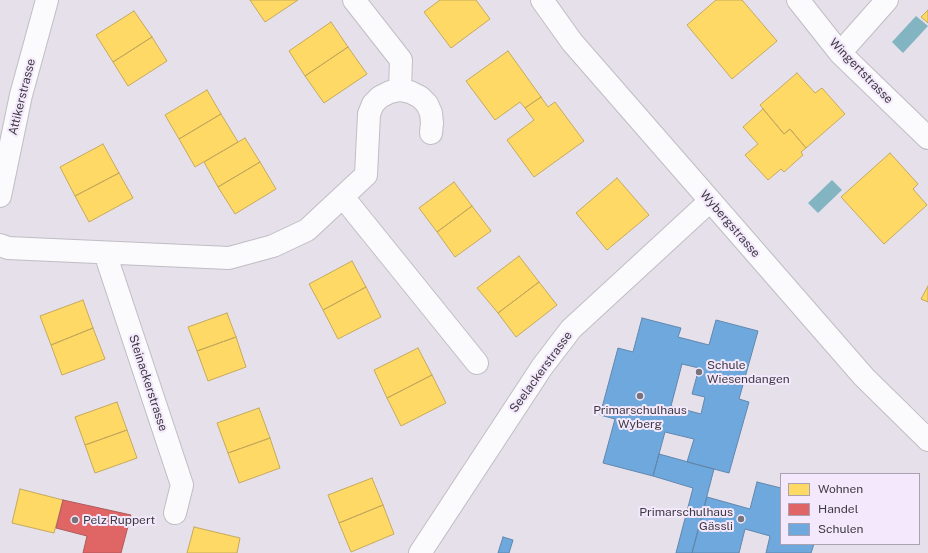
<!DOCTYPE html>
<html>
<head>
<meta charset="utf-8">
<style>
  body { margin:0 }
  #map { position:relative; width:928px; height:553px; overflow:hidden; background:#e5e0ea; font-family:"Public Sans",sans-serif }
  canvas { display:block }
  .legend { position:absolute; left:780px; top:473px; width:140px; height:72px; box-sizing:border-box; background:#f3e8fc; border:1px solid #aba2b1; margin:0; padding:5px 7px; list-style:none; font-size:12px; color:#3e3a41 }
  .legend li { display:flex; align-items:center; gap:8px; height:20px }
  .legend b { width:20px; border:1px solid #aba2b1 }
</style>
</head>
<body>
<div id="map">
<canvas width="928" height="553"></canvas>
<ul class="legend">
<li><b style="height:11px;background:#ffd966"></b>Wohnen</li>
<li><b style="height:11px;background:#e06666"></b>Handel</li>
<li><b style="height:11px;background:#6fa8dc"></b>Schulen</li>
</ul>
</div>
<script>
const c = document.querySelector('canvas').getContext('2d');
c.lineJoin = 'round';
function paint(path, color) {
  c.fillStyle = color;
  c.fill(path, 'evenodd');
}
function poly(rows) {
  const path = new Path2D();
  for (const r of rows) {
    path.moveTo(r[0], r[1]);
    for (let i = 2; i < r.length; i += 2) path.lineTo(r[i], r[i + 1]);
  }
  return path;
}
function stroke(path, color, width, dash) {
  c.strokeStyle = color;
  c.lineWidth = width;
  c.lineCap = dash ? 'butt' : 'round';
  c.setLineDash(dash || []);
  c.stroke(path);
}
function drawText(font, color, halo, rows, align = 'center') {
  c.font = font + ' "Public Sans",sans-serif';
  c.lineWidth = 4;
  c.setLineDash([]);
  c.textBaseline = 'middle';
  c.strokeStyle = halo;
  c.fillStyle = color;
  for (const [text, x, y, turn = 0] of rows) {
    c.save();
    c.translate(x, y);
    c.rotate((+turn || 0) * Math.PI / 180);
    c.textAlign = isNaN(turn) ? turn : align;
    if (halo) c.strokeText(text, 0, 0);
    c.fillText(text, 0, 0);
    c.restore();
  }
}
paint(poly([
  [916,16,928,26,903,53,892,42],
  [832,180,842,190,818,213,808,203]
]), '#82b5c1');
const homes = poly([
  [250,0,298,0,265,22,250,0],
  [440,0,476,0,490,19,451,48,424,12,440,0],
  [716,0,742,0,777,41,732,79,687,25,716,0],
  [928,10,928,23,921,17,928,10],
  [134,11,152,37,113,62,96,35,134,11],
  [331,22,348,47,305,76,289,51,331,22],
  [152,37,167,61,128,86,113,62,152,37],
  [348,47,367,74,324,103,305,76,348,47],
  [508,51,541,97,525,108,520,102,495,120,466,81,508,51],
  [797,73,815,93,822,88,845,114,806,148,790,129,784,134,760,105,797,73],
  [207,90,221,114,179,139,165,115,207,90],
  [541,97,548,107,555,102,584,141,534,177,507,140,534,120,525,108,541,97],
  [763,109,784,134,790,129,806,148,801,152,803,155,784,172,781,169,768,180,745,155,758,144,743,127,763,109],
  [221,114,238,142,195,167,179,139,221,114],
  [245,138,260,162,218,187,204,162,245,138],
  [103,144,119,173,75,196,60,167,103,144],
  [890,153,918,184,913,189,927,205,884,244,841,197,890,153],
  [260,162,276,189,235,214,218,187,260,162],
  [119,173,133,198,89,222,75,196,119,173],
  [617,178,649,215,607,250,576,213,617,178],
  [454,182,472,206,437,232,419,208,454,182],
  [472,206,491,231,455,257,437,232,472,206],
  [519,256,539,282,498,313,477,288,519,256],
  [352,261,366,287,323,310,309,284,352,261],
  [539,282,557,305,516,337,498,313,539,282],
  [928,286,928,302,921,299,928,286],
  [366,287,381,317,338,339,323,310,366,287],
  [83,300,93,328,51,345,40,316,83,300],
  [227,313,236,337,197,351,188,327,227,313],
  [93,328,105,359,62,375,51,345,93,328],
  [236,337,246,367,208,381,197,351,236,337],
  [418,348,432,375,387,398,374,370,418,348],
  [432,375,446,403,401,426,387,398,432,375],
  [117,402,127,430,85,445,75,417,117,402],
  [259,408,270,438,228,453,217,423,259,408],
  [127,430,137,458,95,473,85,445,127,430],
  [270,438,280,468,239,483,228,453,270,438],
  [372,478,383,505,339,523,328,495,372,478],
  [20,489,63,500,54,533,12,523,20,489],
  [383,505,394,534,351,552,339,523,383,505],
  [194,527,240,538,237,553,187,553,194,527]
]);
paint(homes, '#ffd966');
stroke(homes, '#c5a95b', 1);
const shops = poly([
  [63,500,131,515,121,553,83,553,87,536,56,528,63,500]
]);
paint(shops, '#e06666');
stroke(shops, '#af595b', 1);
const schools = poly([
  [642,318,681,328,678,337,709,345,716,320,758,331,739,399,749,402,729,473,687,462,694,439,665,432,653,476,603,463,615,419,600,415,618,348,633,352,642,318],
  [682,364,699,368,692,394,705,397,701,414,671,406,682,364],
  [659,454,714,469,692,553,676,553,693,488,653,476,659,454],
  [757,482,781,488,781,544,814,544,811,553,766,553,770,536,745,529,739,553,692,553,707,497,750,509,757,482],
  [503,537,513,540,509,553,498,553,503,537]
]);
paint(schools, '#6fa8dc');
stroke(schools, '#6087ae', 1);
const minor = poly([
  [354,0,401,60,400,90],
  [542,0,572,42,864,377,928,440],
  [798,0,840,53,928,138],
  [840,53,887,0],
  [0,196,21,95,47,0],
  [343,197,477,363],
  [0,245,8,248,229,258,273,246,307,230,366,175,369,114,373,104,380,97,390,92,400,90,410,92,420,97,427,104,431,113,432,123,431,133],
  [105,253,182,485,175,513],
  [420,553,542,367,571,329,710,201]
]);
stroke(minor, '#c0bdc4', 24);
stroke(minor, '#fbfafc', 22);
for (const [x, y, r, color] of [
  [699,372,4,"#78747c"],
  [640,396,4,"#78747c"],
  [741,519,4,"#78747c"],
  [75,520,4,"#78747c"]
]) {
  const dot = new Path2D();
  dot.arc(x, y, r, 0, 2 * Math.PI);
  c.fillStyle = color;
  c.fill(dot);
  stroke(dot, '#f3e8fc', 1.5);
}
drawText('12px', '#3e3a41', '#f3e8fc', [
  ["Wingertstrasse",861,71,46],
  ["Attikerstrasse",22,97,-76],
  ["Wybergstrasse",730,224,49],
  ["Seelackerstrasse",541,372,-54],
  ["Steinackerstrasse",148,383,72]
]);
drawText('12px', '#3e3a41', '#f3e8fc', [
  ["Schule",707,365],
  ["Wiesendangen",707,379],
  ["Primarschulhaus",640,410,"center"],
  ["Wyberg",640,424,"center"],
  ["Primarschulhaus",733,512,"right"],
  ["Gässli",733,526,"right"],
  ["Pelz Ruppert",83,520]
], 'left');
</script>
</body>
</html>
